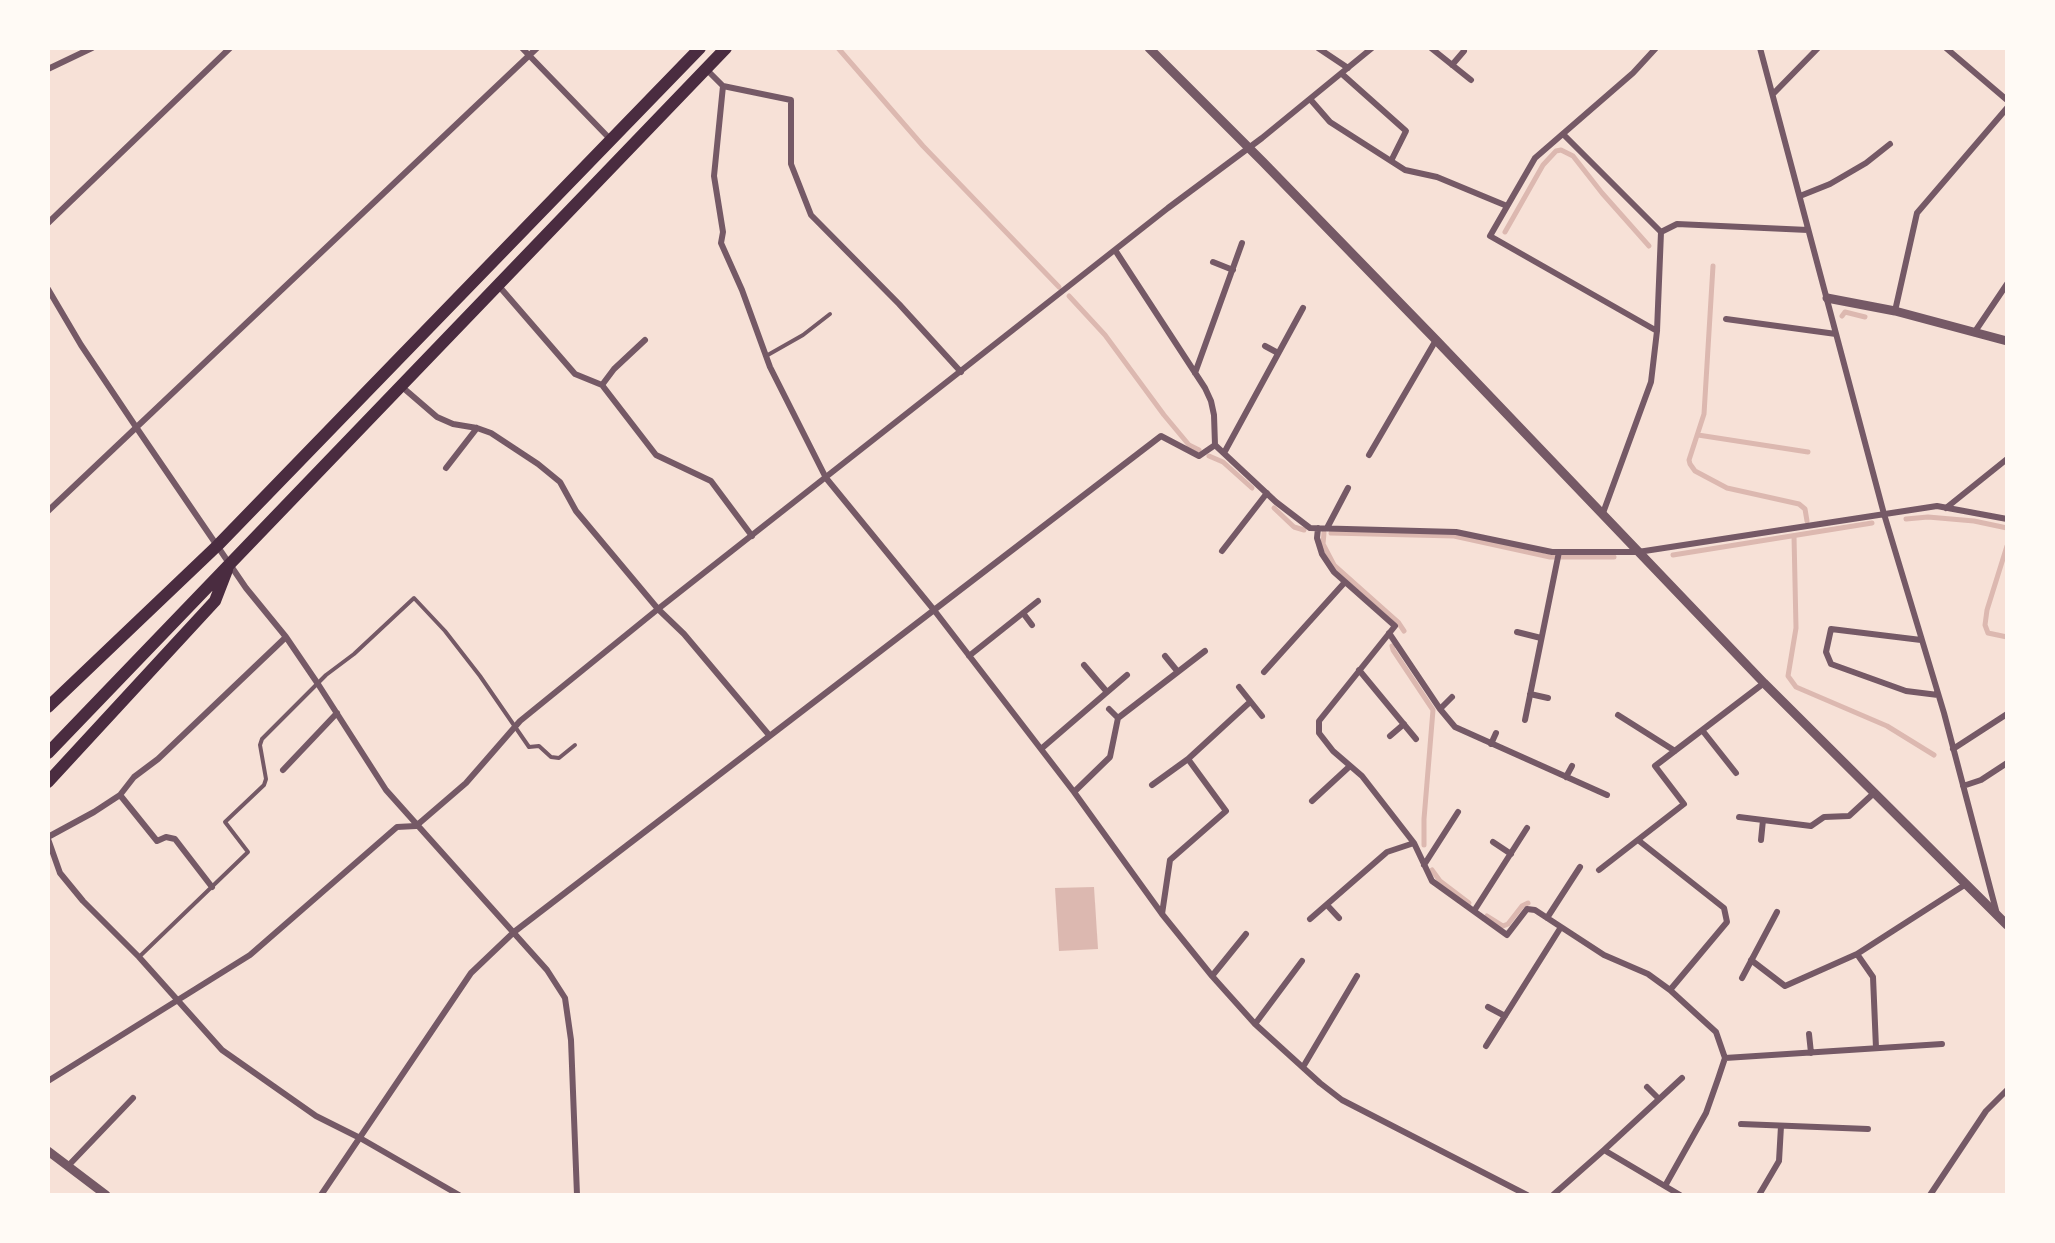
<!DOCTYPE html>
<html>
<head>
<meta charset="utf-8">
<style>
  body { margin:0 }
  #map { position:relative; width:2055px; height:1243px; overflow:hidden; background:#f7e1d7; font-family:"Nunito Sans",sans-serif }
  canvas { display:block }
  .frame { position:absolute; inset:0; border:50px solid #fffaf5; pointer-events:none }
</style>
</head>
<body>
<div id="map">
<canvas width="2055" height="1243"></canvas>
<div class="frame"></div>
</div>
<script>
const c = document.querySelector('canvas').getContext('2d');
c.lineJoin = 'round';
function paint(path, color) {
  c.fillStyle = color;
  c.fill(path, 'evenodd');
}
function poly(rows) {
  const path = new Path2D();
  for (const r of rows) {
    path.moveTo(r[0], r[1]);
    for (let i = 2; i < r.length; i += 2) path.lineTo(r[i], r[i + 1]);
  }
  return path;
}
function stroke(path, color, width, dash) {
  c.strokeStyle = color;
  c.lineWidth = width;
  c.lineCap = dash ? 'butt' : 'round';
  c.setLineDash(dash || []);
  c.stroke(path);
}
paint(poly([
  [1094,887,1098,949,1059,951,1055,888]
]), '#dcb8b0');
stroke(poly([
  [838,48,923,146,1059,287],
  [1505,232,1543,165,1556,151,1561,150,1573,156,1602,193,1649,246],
  [1713,266,1704,414,1689,460,1690,464,1695,471,1727,488,1799,504,1805,509,1807,521],
  [1069,296,1105,335,1164,415,1189,445,1199,450],
  [1842,316,1845,312,1865,317],
  [1698,435,1808,452],
  [1209,456,1223,462,1252,488],
  [1274,508,1294,527,1304,530],
  [1906,519,1928,517,1974,521,2007,528],
  [1324,533,1323,544,1334,565,1398,622,1404,631],
  [1331,533,1454,536,1550,557,1614,557],
  [1794,536,1796,628,1788,676,1796,687,1887,726,1934,755],
  [2007,546,1987,610,1985,625,1988,633,2007,637],
  [1673,555,1872,523],
  [1392,646,1393,650,1433,710,1424,819,1424,845],
  [1432,870,1440,881,1469,903],
  [1487,916,1503,926,1508,924,1522,906,1528,903]
]), '#dcb8b0', 5);
stroke(poly([
  [766,356,803,335,830,314],
  [139,957,248,852,225,822,264,785,266,779,260,745,262,739,326,675,354,654,414,598,445,631,480,676,529,747,539,746,551,757,559,758,575,745]
]), '#755966', 4);
stroke(poly([
  [522,48,611,140],
  [1318,48,1348,68],
  [1431,48,1471,80],
  [1656,48,1633,73,1535,158,1490,236,1657,331],
  [1760,48,1884,514,1944,713,1997,914],
  [1946,48,2007,100],
  [1452,65,1464,51],
  [48,69,92,48],
  [706,69,723,86,791,100,791,164,811,215,899,304,961,372],
  [1342,74,1406,131,1391,161],
  [723,86,714,176,723,232,721,243,742,290,770,367,826,478,934,610,1074,792,1162,914,1212,976,1255,1024,1320,1083,1342,1100,1527,1195],
  [1773,94,1818,48],
  [1310,99,1330,122,1405,170,1437,177,1507,206],
  [1564,135,1661,232,1657,331,1651,382,1603,513],
  [1800,196,1830,184,1866,163,1890,144],
  [48,223,230,48],
  [1661,232,1677,224,1808,230],
  [1115,250,1205,388,1211,401,1214,415,1215,445,1276,502,1310,528,1456,532,1552,552,1638,552,1937,506,2007,519],
  [1213,262,1233,270],
  [498,285,575,374,602,385,656,455,711,481,752,536],
  [48,289,81,345,136,427,246,588,286,637,318,684,386,790,547,970,565,998,571,1040,577,1195],
  [1895,311,1917,213,2007,108],
  [1726,319,1836,334],
  [1974,333,2007,284],
  [1265,346,1278,353],
  [1195,373,1242,243],
  [602,385,614,369,645,340],
  [401,386,437,417,453,424,477,428,491,433,538,464,560,482,576,511,658,609,684,634,769,735],
  [1224,453,1303,308],
  [1369,455,1436,340],
  [446,468,477,428],
  [1946,508,2007,459],
  [48,511,537,48],
  [1318,528,1317,538,1322,554,1334,572,1395,626,1319,721,1319,733,1333,751,1362,776,1414,843,1432,881,1507,935,1527,909,1535,910,1604,955,1648,974,1670,990,1716,1032,1725,1058,1718,1079,1706,1113,1665,1186],
  [1327,528,1348,488],
  [1222,551,1267,493],
  [1023,613,1032,625],
  [1517,632,1541,638],
  [1389,633,1440,709,1455,727,1607,795],
  [1921,640,1831,629,1826,652,1831,664,1906,691,1938,695],
  [969,656,1038,601],
  [1165,656,1178,672],
  [1084,665,1107,692],
  [1359,670,1416,739],
  [1264,672,1345,582],
  [1239,687,1262,716],
  [1530,694,1548,698],
  [1109,709,1118,718],
  [1440,709,1452,697],
  [1618,715,1675,751],
  [1525,720,1559,552],
  [1702,730,1736,773],
  [1390,736,1404,724],
  [1491,744,1496,733],
  [1041,749,1127,675],
  [1953,749,2007,714],
  [283,770,337,713],
  [1566,777,1572,766],
  [1152,785,1188,759,1250,702],
  [1963,786,1981,780,2007,763],
  [1074,792,1110,757,1118,718,1205,651],
  [120,795,157,841,166,837,175,839,212,887],
  [1312,801,1350,766],
  [1739,817,1811,826,1824,817,1849,816,1874,793],
  [48,837,94,812,120,795,134,777,158,759,286,637],
  [48,839,60,873,83,901,139,957,222,1050,316,1116,360,1138,459,1195],
  [1638,840,1724,908,1727,922,1670,990],
  [1761,840,1763,820],
  [1493,842,1511,854],
  [1424,865,1458,812],
  [1599,870,1684,804,1655,766,1764,683],
  [1327,905,1339,918],
  [1474,911,1527,828],
  [1162,914,1170,860,1226,811,1188,759],
  [1547,918,1580,867],
  [1310,919,1387,852,1414,843],
  [1857,954,1873,977,1876,1048],
  [1751,960,1785,986,1857,954,1966,884],
  [1212,976,1246,934],
  [1742,978,1777,912],
  [1488,1007,1505,1016],
  [1255,1024,1302,961],
  [1809,1034,1811,1053],
  [1486,1046,1561,927],
  [1725,1058,1942,1044],
  [1303,1067,1357,976],
  [48,1081,250,955,397,827,416,826,466,783,520,721,658,609,1168,208,1262,138,1372,48],
  [1647,1087,1659,1099],
  [1741,1124,1868,1129],
  [1604,1150,1680,1195],
  [68,1166,133,1098],
  [321,1195,471,973,514,932,1161,436,1199,456,1215,445],
  [1553,1195,1604,1150,1682,1078],
  [1759,1195,1779,1161,1781,1126],
  [1930,1195,1986,1111,2007,1090]
]), '#755966', 6);
stroke(poly([
  [1149,48,1263,162,1436,340,1764,683,2007,925],
  [1827,298,1895,311,2007,341],
  [48,1151,106,1195]
]), '#755966', 9);
stroke(poly([
  [48,707,218,545,700,48],
  [48,753,726,48],
  [48,782,215,601,227,570]
]), '#4a2c40', 12);
</script>
</body>
</html>
